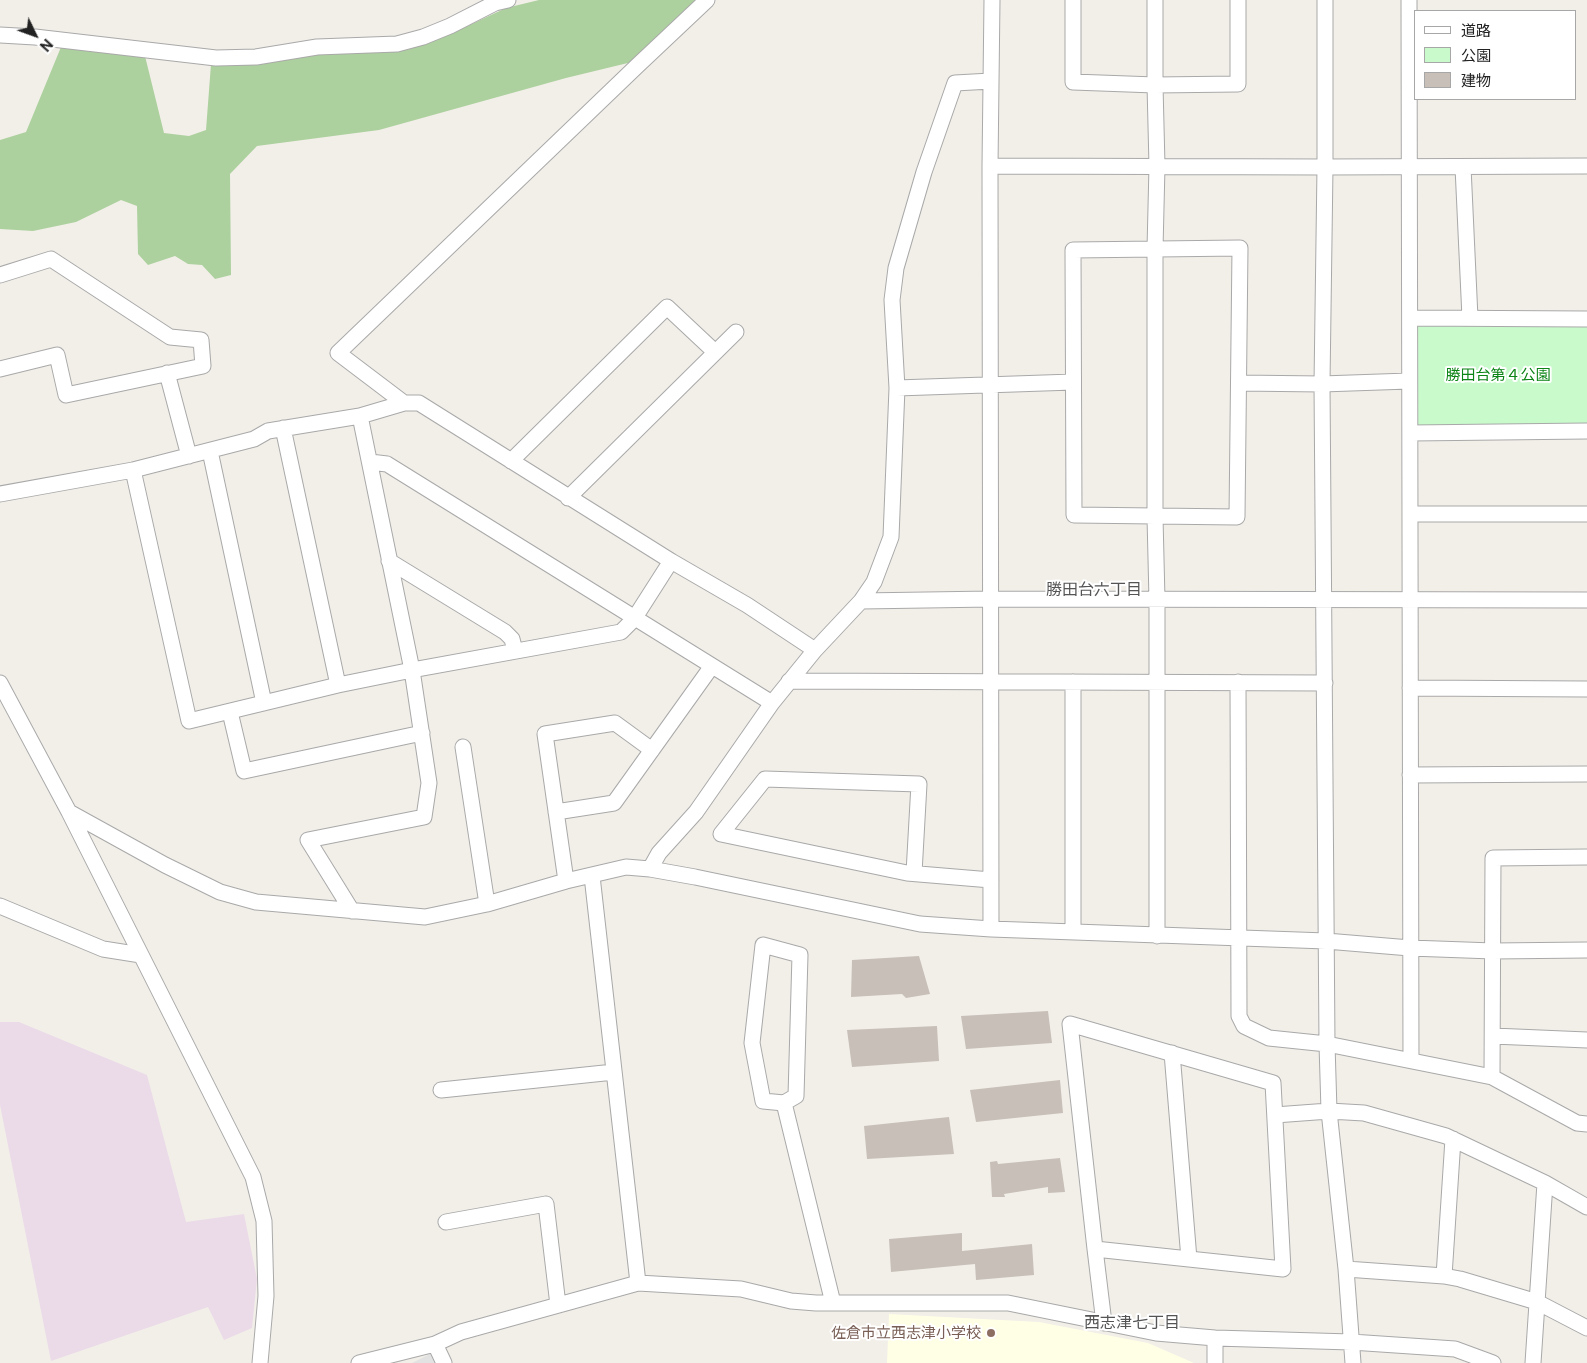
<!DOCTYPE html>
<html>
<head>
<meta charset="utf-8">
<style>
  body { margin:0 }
  #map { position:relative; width:1587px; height:1363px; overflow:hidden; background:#f2efe9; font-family:"Public Sans","Noto Sans JP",sans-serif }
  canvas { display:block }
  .legend { position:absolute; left:1414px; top:10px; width:162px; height:90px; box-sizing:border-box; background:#fff; border:1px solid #a7a7a7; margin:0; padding:6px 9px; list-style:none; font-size:15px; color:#222 }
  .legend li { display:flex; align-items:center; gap:10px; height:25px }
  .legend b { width:25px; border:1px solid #a7a7a7 }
  .north { position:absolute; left:10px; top:10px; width:50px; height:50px; -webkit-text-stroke:4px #fff; paint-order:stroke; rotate:132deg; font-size:14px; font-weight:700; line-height:20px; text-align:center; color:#222 }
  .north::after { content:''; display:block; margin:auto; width:18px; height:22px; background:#222; clip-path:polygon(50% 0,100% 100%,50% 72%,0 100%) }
</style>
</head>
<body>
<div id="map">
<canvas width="1587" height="1363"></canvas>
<ul class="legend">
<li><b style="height:6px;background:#fff"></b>道路</li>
<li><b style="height:14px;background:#c8facc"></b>公園</li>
<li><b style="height:14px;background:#c7bfb8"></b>建物</li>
</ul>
<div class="north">N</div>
</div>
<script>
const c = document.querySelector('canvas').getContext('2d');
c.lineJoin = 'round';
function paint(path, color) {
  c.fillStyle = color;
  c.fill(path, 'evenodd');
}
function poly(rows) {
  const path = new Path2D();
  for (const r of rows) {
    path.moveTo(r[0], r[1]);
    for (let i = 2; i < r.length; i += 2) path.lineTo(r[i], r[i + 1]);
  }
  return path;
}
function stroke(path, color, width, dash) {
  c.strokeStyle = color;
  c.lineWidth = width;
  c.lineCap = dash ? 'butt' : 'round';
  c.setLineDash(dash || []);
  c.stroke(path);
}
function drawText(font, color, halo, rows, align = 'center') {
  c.font = font + ' "Public Sans","Noto Sans JP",sans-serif';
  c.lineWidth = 4;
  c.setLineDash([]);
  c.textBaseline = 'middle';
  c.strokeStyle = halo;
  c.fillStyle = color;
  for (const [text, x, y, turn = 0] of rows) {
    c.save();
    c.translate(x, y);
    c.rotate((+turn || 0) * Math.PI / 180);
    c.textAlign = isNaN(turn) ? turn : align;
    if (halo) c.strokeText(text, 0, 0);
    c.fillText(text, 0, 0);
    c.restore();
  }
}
paint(poly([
  [0,1022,19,1022,147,1075,186,1222,244,1214,257,1279,252,1328,224,1340,208,1307,51,1361,0,1105]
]), '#ebdbe8');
paint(poly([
  [889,1314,1039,1322,1148,1343,1194,1363,887,1363]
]), '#ffffe5');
paint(poly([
  [539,0,697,0,632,62,566,78,379,130,257,146,230,174,231,275,215,279,202,265,188,264,175,256,148,265,138,254,137,206,121,200,76,222,33,231,0,229,0,140,26,132,61,47,145,56,164,133,189,136,206,130,211,64,231,66,344,51,386,52,410,49,446,36,506,8]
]), '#add19e');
paint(poly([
  [1411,318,1587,319,1587,431,1411,433]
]), '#c8facc');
paint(poly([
  [432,1353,437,1363,412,1363]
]), '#e2e2e2');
paint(poly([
  [919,956,930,994,906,998,902,994,851,997,852,960],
  [1048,1011,1052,1043,966,1049,961,1016],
  [937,1026,939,1061,852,1067,847,1030],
  [1060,1080,1063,1113,976,1122,970,1090],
  [949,1117,954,1154,867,1159,864,1126],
  [1060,1158,1065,1192,1048,1193,1048,1187,1004,1194,1005,1197,992,1197,990,1162,997,1161,998,1164],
  [962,1233,962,1251,1032,1244,1034,1275,976,1280,975,1264,891,1272,889,1239]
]), '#c7bfb8');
const minor = poly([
  [1073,0,1073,82,1155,85,1238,84,1238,0],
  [1155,0,1155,85,1157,166,1155,249,1155,517,1157,600,1157,936],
  [1325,0,1325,167,1322,384,1327,1044,1329,1111,1346,1269,1353,1363],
  [1409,0,1411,1060],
  [0,35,35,37,216,58,256,57,317,47,397,44,423,37,450,26,495,3,508,0],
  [990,166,1325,167,1587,166],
  [1463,167,1470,318],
  [1240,248,1237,517,1074,515,1073,250,1240,248],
  [0,275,51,259,170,337,201,340,203,366,66,395,57,355,0,369],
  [1411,318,1587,319],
  [167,373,189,456],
  [1239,383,1322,384,1409,381],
  [897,388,1073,382],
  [404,403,338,353,637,66,707,0],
  [283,428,338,685],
  [1411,433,1587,431],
  [210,451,264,703],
  [511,461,667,307,715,352],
  [370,462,387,464,772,703],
  [133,470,189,721,338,685,412,670,621,632,634,619,671,561],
  [0,494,133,470,254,439,268,431,360,416,404,403,419,403,671,561,747,605,815,650],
  [568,498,736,332],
  [1410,514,1587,514],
  [389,561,505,632,512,639,515,651],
  [861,601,991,599,1587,600],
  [789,681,1325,683],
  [1073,682,1073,932],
  [1238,682,1239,1016,1244,1026,1269,1038,1327,1044,1492,1077,1577,1123,1587,1124],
  [0,683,69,812,253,1177,264,1221,266,1296,260,1363],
  [1410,688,1587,689],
  [230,712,244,771,422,733],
  [463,747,487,904],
  [1410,775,1587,774],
  [69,812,165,865,220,892,256,902,425,917,487,904,566,881,626,867,650,869,695,877,920,924,991,929,1326,941,1410,948,1493,951,1587,950],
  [556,812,614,803,712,666],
  [650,869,659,853,696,812,772,703,815,650,861,601,874,582,891,537,897,388,892,300,896,268,924,172,955,83,991,81],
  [914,873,919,784,765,779,721,834,907,873,991,880],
  [592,876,638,1283],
  [566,881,545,734,615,723,652,750],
  [0,906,103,949,141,955],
  [352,911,308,840,424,817,429,783,412,670,360,416],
  [991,929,990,166,992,0],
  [1493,1036,1587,1040],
  [1172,1053,1189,1259],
  [1492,1077,1493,858,1587,857],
  [441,1090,614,1072],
  [784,1103,763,1101,752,1043,763,945,800,955,796,1096,784,1103,833,1303],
  [1275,1115,1329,1111,1364,1113,1446,1136,1545,1183,1587,1207],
  [446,1222,546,1204,558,1305],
  [1095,1249,1283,1269,1273,1083,1070,1024,1095,1249,1104,1323],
  [1346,1269,1444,1276,1460,1279,1537,1302,1587,1328],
  [1444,1276,1453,1139],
  [1215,1338,1215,1363],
  [435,1344,444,1363],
  [359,1363,435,1344,461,1332,638,1283,741,1289,791,1301,816,1303,1008,1303,1156,1333,1215,1338,1351,1342,1455,1349,1493,1363],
  [1533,1363,1545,1183]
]);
stroke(minor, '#a9a9a9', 17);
stroke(minor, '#fff', 15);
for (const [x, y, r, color] of [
  [991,1333,5,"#8d6e63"]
]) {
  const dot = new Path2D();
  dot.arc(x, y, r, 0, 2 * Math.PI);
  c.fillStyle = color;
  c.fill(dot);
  stroke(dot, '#fff', 2);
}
drawText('15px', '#0c8416', '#fff', [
  ["勝田台第４公園",1498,375]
]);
drawText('15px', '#785e54', '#fff', [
  ["佐倉市立西志津小学校",981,1333]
], 'right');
drawText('16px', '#555', '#fff', [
  ["勝田台六丁目",1094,590],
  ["西志津七丁目",1132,1323]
]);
</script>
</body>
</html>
